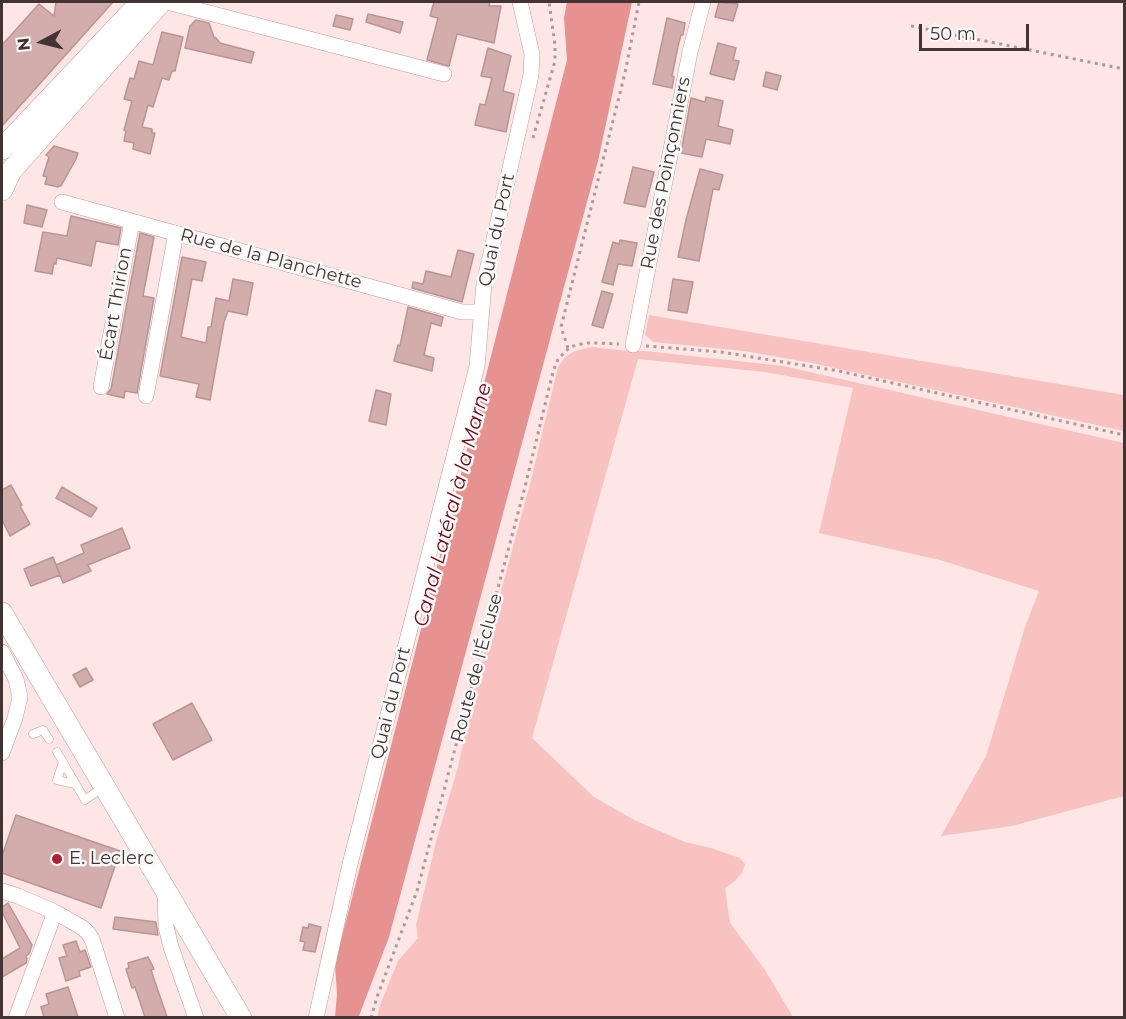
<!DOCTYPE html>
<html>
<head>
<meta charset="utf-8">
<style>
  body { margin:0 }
  #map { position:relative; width:1126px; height:1019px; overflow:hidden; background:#fde6e5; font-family:Montserrat,sans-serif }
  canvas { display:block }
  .frame { position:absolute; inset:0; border:3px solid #433434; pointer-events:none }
  .north { position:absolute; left:12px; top:12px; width:60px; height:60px; -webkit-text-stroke:4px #fafafa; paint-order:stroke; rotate:263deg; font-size:16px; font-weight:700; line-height:24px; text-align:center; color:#433434 }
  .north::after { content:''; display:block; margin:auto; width:21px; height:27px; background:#433434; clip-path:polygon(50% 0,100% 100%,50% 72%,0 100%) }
  .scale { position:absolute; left:919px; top:24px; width:110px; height:27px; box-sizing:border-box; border:3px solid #433434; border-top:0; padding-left:8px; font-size:18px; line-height:21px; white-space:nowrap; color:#433434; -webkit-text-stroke:4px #fafafa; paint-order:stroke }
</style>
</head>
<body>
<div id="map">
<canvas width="1126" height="1019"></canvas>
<div class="frame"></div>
<div class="north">N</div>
<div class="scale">50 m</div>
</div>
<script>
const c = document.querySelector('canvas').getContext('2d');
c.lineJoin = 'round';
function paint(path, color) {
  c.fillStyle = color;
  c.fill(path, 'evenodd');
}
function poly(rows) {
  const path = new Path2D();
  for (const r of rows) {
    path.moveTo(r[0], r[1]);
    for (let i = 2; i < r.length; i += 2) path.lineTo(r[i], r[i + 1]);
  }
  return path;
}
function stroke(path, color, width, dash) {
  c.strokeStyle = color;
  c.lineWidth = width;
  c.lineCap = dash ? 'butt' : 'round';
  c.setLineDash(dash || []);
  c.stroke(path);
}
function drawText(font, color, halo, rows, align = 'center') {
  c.font = font + ' Montserrat,sans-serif';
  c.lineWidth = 5;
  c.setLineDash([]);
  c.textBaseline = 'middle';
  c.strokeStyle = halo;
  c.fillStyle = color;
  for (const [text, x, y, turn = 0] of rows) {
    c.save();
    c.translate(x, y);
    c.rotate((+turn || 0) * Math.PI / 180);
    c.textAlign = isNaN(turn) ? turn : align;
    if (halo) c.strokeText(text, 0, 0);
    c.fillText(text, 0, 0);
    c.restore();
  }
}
paint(poly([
  [649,315,1124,395,1124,431,807,362,744,351,654,342,645,335],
  [592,347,628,351,645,351,783,366,1124,443,1124,796,1012,826,941,836,986,756,1025,627,1039,591,940,560,819,533,853,388,765,372,638,359,532,738,594,797,636,821,685,842,711,848,740,858,745,864,742,873,735,881,725,888,730,923,765,970,793,1017,377,1018,380,1005,398,961,418,938,416,925,436,842,458,767,475,688,531,480,558,367,565,357,575,351]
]), '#f7c2c0');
paint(poly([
  [567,2,632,2,598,161,389,937,359,1016,356,1017,335,1017,337,994,335,964,567,60,564,18]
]), '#e59290');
const building = poly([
  [56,2,113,2,2,126,2,45,39,4,54,16,56,2],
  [434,2,490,2,489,6,501,6,494,43,457,34,449,66,427,60,438,18,430,16,434,2],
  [719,2,738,4,733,21,715,17,719,2],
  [368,14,403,22,400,33,366,22,368,14],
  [336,15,353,19,350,30,333,26,336,15],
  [667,18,685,23,683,35,681,35,678,46,672,76,674,77,672,88,653,84,667,18],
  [196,20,209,23,214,37,216,38,220,43,254,52,251,63,185,48,190,26,196,20],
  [162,32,183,37,175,71,172,71,169,80,162,78,153,107,148,105,142,127,152,129,152,133,155,133,150,154,133,149,134,143,124,141,126,131,124,130,132,101,124,99,130,78,134,79,139,61,153,65,162,32],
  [718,43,736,48,733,60,739,61,734,80,710,74,718,43],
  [488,48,511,56,503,91,514,94,506,132,475,125,480,104,485,105,492,78,481,76,488,48],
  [766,72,781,76,777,90,763,86,766,72],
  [706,97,723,101,718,126,733,130,730,144,706,139,702,157,681,153,691,98,705,102,706,97],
  [54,146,78,153,76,159,61,186,59,186,58,187,45,184,47,177,43,176,49,157,46,155,54,146],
  [633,167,654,172,645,207,624,203,633,167],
  [700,169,723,175,719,190,713,189,699,261,678,257,686,220,700,169],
  [27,205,47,210,42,227,24,223,27,205],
  [71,216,121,228,118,245,96,241,91,266,57,258,56,264,54,263,52,274,35,271,43,232,67,236,71,216],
  [140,233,154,237,143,296,154,298,137,393,125,391,124,398,107,394,111,389,140,233],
  [620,240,637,243,632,266,618,264,613,285,602,282,613,242,619,244,620,240],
  [458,250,474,254,462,302,412,288,413,282,423,284,426,271,451,277,458,250],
  [182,257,206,262,202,281,192,279,181,337,206,343,208,327,211,327,216,298,229,301,233,279,253,283,247,315,228,311,224,322,210,400,196,397,199,384,160,376,182,257],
  [673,279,693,282,687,313,668,310,673,279],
  [602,291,613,294,603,328,592,325,602,291],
  [408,307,443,317,441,326,431,323,424,355,434,358,432,371,394,361,398,345,400,346,408,307],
  [376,390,391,394,386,425,369,421,376,390],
  [11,485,22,505,20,506,30,524,10,536,2,520,2,490,11,485],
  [62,487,97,508,91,517,56,498,62,487],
  [122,528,130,548,88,565,91,571,63,583,56,565,84,553,81,545,122,528],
  [53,557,60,575,31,586,24,569,53,557],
  [86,668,93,680,80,687,73,675,86,668],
  [192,703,212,740,173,760,153,724,192,703],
  [16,815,120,851,101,908,2,873,2,856,16,815],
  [8,903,32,945,29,954,26,956,27,959,26,963,2,977,2,959,20,948,2,912,2,907,8,903],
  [115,917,156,922,158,935,113,929,115,917],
  [309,924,321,927,315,952,303,950,305,942,300,941,303,927,308,928,309,924],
  [76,941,80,952,85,950,91,967,79,971,80,976,66,981,59,958,67,956,63,945,76,941],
  [148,957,154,969,151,970,167,1017,145,1017,135,987,132,988,126,969,129,968,128,963,148,957],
  [68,987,78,1017,44,1017,41,1007,49,1004,46,994,68,987]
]);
paint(building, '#d2adac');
stroke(building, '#b89593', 1.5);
const service = poly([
  [33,734,43,730,49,739],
  [57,752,85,800,103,787],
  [63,762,57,780,75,784]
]);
const minor = poly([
  [167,2,444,74],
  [62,202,462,312,481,312],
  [633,345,690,52,703,2],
  [101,387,132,221],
  [146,396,176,233],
  [2,652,16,679,20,697,15,718,2,753],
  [165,889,166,927,171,947,196,1018],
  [2,891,18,896,55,912,83,928,88,933,92,939,117,1018],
  [16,1018,55,912],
  [316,1018,350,864,477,366,484,284,531,75,532,54,520,2]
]);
const secondary = poly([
  [2,149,141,2],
  [2,190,11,171,161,2],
  [2,613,241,1018]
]);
stroke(service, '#bf9b9a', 9);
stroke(minor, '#bf9b9a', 16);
stroke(secondary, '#bf9b9a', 22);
stroke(poly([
  [911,26,1124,69],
  [533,138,555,61,555,45,549,2],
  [646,346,721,352,839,371,1124,435],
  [568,348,561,327,625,73,639,2],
  [371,1018,377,997,417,891,525,487,553,372,558,359,570,347,585,343,597,343,619,344]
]), '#ac9998', 3, [3, 4.5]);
stroke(service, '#fff', 8);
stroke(minor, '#fff', 15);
stroke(secondary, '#fff', 21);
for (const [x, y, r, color] of [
  [57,859,6,"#b21f32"]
]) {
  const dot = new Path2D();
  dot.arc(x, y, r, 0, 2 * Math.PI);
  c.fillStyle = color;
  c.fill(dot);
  stroke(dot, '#fafafa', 2);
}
drawText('18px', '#433434', '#fafafa', [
  ["Rue des Poinçonniers",666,173,-79],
  ["Quai du Port",497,230,-78],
  ["Rue de la Planchette",271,259,15],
  ["Écart Thirion",116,304,-80],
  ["Route de l'Écluse",477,668,-75],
  ["Quai du Port",391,703,-76]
]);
drawText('18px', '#433434', '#fafafa', [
  ["E. Leclerc",69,859]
], 'left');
drawText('italic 20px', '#6d0818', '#fafafa', [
  ["Canal Latéral à la Marne",453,505,-75]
]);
</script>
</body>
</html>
